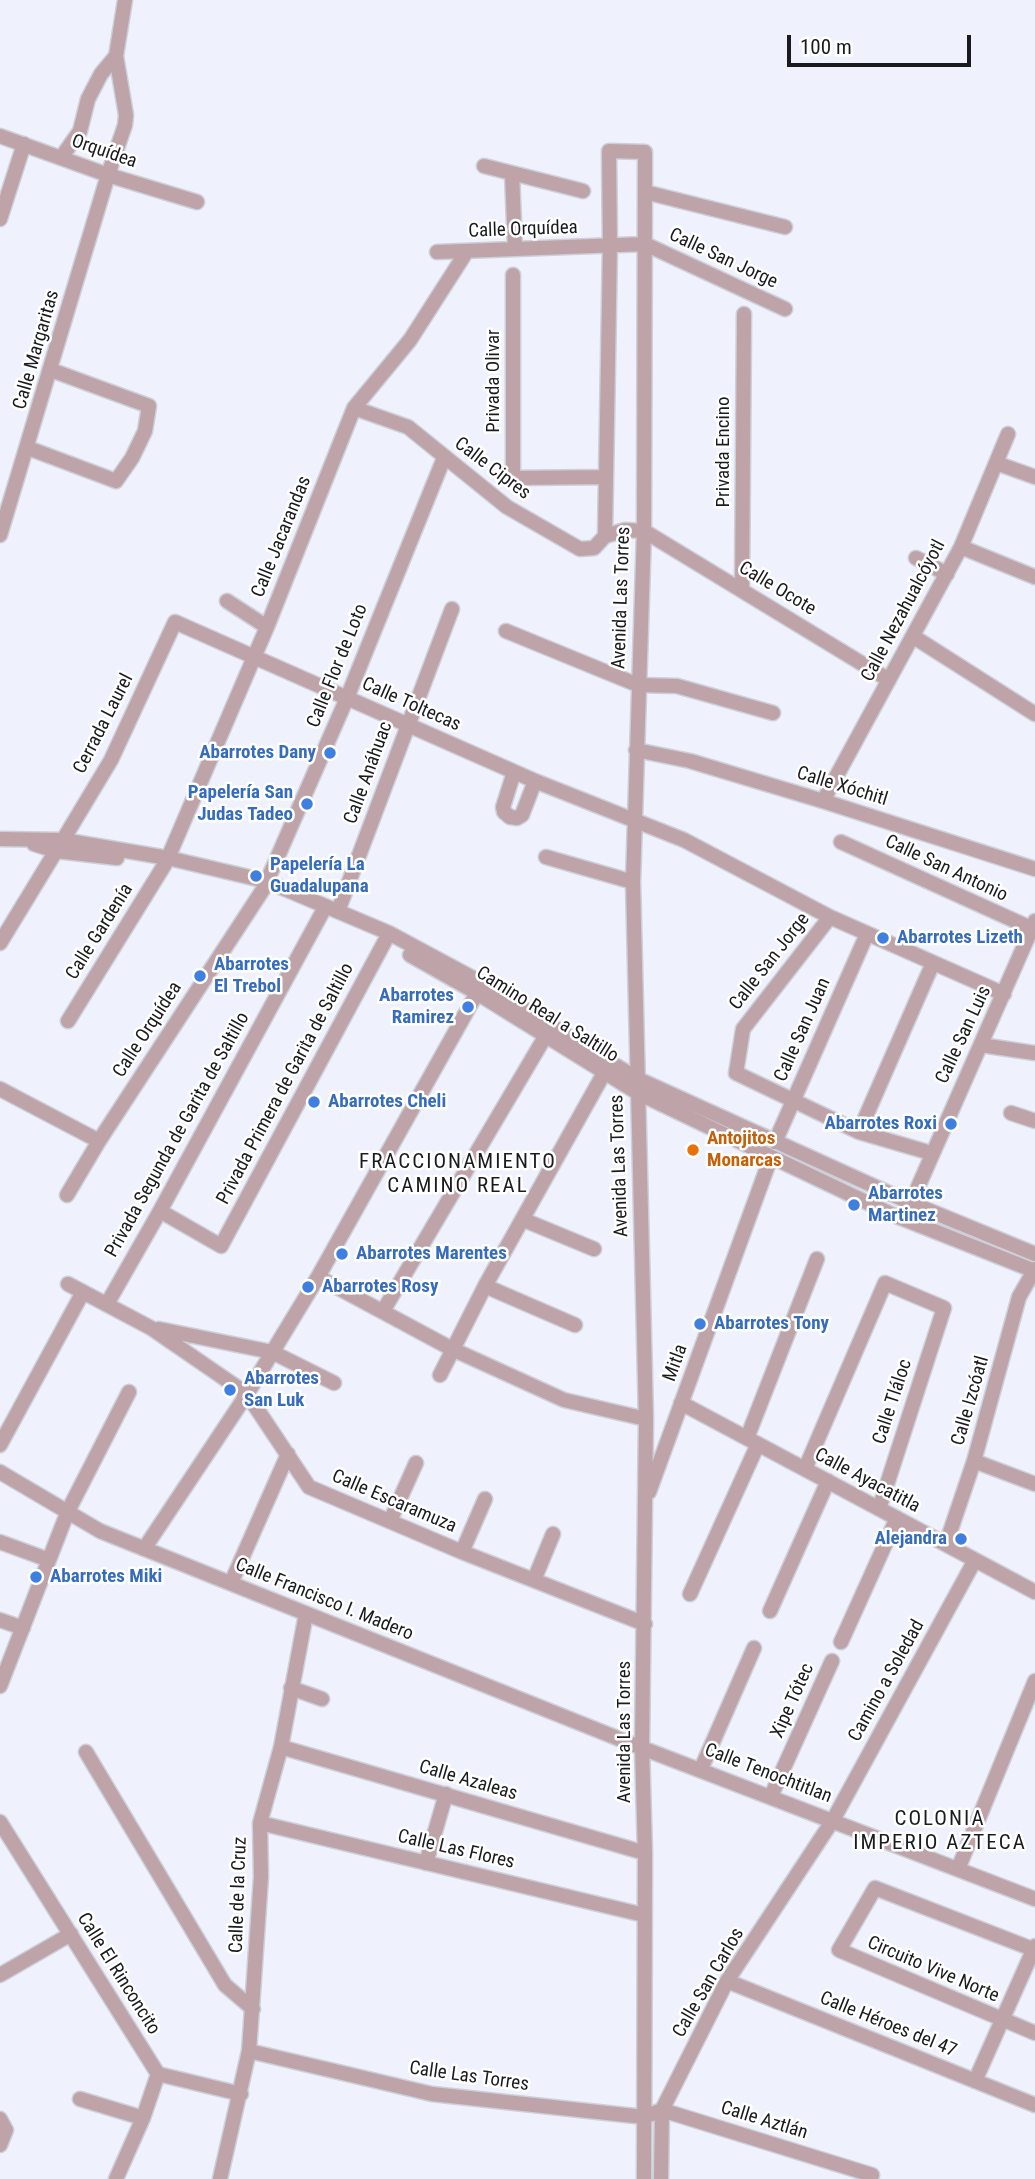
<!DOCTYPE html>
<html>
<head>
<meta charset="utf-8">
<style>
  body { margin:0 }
  #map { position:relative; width:1035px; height:2179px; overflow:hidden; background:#eff2fc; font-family:"Roboto Condensed",sans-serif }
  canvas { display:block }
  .scale { position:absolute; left:787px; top:35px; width:184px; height:32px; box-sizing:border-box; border:4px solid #1a1b1e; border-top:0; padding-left:9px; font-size:21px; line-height:24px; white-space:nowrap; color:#1a1b1e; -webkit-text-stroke:5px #fff; paint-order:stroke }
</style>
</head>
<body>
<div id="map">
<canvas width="1035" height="2179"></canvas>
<div class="scale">100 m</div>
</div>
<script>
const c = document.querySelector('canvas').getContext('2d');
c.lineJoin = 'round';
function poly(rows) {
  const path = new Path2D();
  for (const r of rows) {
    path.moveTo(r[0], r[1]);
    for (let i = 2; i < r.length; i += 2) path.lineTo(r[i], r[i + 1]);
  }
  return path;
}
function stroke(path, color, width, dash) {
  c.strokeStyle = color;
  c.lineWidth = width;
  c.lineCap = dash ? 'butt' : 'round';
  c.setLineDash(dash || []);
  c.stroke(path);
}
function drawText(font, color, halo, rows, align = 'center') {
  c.font = font + ' "Roboto Condensed",sans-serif';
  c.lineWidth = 5;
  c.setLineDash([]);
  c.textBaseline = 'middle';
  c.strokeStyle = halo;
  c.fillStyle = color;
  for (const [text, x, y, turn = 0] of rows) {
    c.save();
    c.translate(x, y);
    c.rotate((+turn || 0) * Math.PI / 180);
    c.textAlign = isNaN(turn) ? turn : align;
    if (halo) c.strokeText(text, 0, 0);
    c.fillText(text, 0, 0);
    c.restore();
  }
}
const minor = poly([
  [0,136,108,175,197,202],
  [61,158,80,131,88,99,101,74,116,56],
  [484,166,583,191],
  [512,173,515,249],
  [645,192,785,227],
  [0,219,24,144],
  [437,252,645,244,785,309],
  [513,275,513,478,606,477],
  [354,408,408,427,507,507,580,549,594,548,605,536,625,530,644,531,889,680],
  [28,448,116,481,132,458,145,431,149,406,51,370],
  [996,463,1035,477],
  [0,535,108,175,125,125,126,115,116,56,125,0],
  [605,536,610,245,609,151,645,152,644,531,633,882,646,1419,642,1748,645,1853,644,2179],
  [961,547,1035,577],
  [916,558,947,574],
  [742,590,744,314],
  [227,601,267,627],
  [506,631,638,685,677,686,773,713],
  [914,637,1035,714],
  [636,750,690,761,823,801,1035,869],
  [514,772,503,807,504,812,510,817,517,818,522,815,535,781],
  [823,801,961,547,1008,434],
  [0,839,63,840,168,858,266,881,389,933,482,983,636,1078,911,1203,1035,1254],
  [63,840,111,760,175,622,535,781,684,840,830,917,1004,994],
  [841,842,1035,930],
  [34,844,56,851,117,858],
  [546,857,633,882],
  [168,858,267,627,354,408,410,340,467,251],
  [338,911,452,609],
  [830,917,743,1029,736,1073,859,1132,931,1153],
  [0,943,56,851],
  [410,955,477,993,638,1093,891,1214,1035,1271],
  [68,1021,165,864],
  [981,1045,1035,1053],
  [0,1089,99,1141],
  [1011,1113,1035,1121],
  [859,1132,933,963],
  [775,1142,867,934],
  [67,1195,99,1141,264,888,347,698,444,458],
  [911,1203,1035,921],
  [160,1211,221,1246,385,941],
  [524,1220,594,1249],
  [318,1277,452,1349,564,1400,646,1419],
  [68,1284,151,1328,247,1394,309,1487,462,1552,645,1624],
  [485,1286,575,1325],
  [107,1304,160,1211,323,911],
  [383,1311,545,1037],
  [159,1329,272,1352,334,1383],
  [440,1375,485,1286,608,1066],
  [681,1403,1035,1592],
  [747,1438,817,1259],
  [0,1445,83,1292],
  [974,1461,1035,1484],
  [805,1469,885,1283,944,1308,879,1509],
  [0,1472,100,1531,642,1748,1035,1899],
  [649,1492,771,1157],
  [390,1521,416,1463],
  [0,1542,49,1560],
  [946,1544,974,1461,1019,1297,1035,1269],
  [144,1549,247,1394,318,1277,477,993],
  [462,1552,485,1499],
  [534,1580,553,1534],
  [231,1583,288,1454],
  [690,1594,758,1444],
  [770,1611,828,1481],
  [0,1620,23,1628],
  [841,1642,897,1518],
  [0,1686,68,1511,129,1392],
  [291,1688,322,1699],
  [281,1747,645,1853],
  [86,1752,225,1985,253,2009],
  [701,1769,754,1648],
  [771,1796,832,1661],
  [0,1822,158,2074,241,2094],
  [260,1823,644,1915],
  [426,1863,446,1794],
  [958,1869,1035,1681],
  [1035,1950,875,1888,839,1950,1035,2033],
  [0,1975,71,1934],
  [727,1981,1035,2105],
  [249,2051,432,2094,644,2117,662,2110,872,2175],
  [975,2081,1035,1946],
  [80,2099,143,2118],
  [0,2119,6,2130,0,2145],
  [116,2179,143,2118,158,2074],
  [220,2179,249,2051,261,1877,260,1823,281,1747,306,1614],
  [661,2179,662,2110,727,1981,833,1820,975,1560]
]);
stroke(minor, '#cdd0d8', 17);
stroke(minor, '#bea3a8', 14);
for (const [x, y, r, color] of [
  [330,753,7,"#3f7fe0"],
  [307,804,7,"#3f7fe0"],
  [256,876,7,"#3f7fe0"],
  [883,938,7,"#3f7fe0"],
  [200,976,7,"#3f7fe0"],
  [468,1007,7,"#3f7fe0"],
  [314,1102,7,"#3f7fe0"],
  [951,1124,7,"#3f7fe0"],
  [693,1150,7,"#e8710a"],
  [854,1205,7,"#3f7fe0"],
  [342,1254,7,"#3f7fe0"],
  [308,1287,7,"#3f7fe0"],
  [700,1324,7,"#3f7fe0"],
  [230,1390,7,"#3f7fe0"],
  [961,1539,7,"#3f7fe0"],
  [36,1577,7,"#3f7fe0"]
]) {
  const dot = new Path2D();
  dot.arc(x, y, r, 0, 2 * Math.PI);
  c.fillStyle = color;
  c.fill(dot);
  stroke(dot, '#fff', 2.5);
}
drawText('19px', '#1a1b1e', '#fff', [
  ["Orquídea",104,152,19],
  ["Calle Orquídea",523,230,-2],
  ["Calle San Jorge",723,259,25],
  ["Calle Margaritas",37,350,-74],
  ["Privada Olivar",494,381,-90],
  ["Privada Encino",724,452,-90],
  ["Calle Cipres",492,469,37],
  ["Calle Jacarandas",282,537,-68],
  ["Calle Ocote",777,589,31],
  ["Avenida Las Torres",622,598,-88],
  ["Calle Nezahualcóyotl",904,611,-62],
  ["Calle Flor de Loto",338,666,-68],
  ["Calle Toltecas",411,705,24],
  ["Cerrada Laurel",104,724,-63],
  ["Calle Anáhuac",369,773,-70],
  ["Calle Xóchitl",842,787,17],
  ["Calle San Antonio",946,869,25],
  ["Calle Gardenía",100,932,-58],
  ["Calle San Jorge",770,962,-52],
  ["Camino Real a Saltillo",547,1015,32],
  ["Calle Orquídea",148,1030,-57],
  ["Calle San Juan",803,1030,-66],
  ["Calle San Luis",964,1035,-65],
  ["Privada Primera de Garita de Saltillo",286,1084,-62],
  ["Privada Segunda de Garita de Saltillo",178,1135,-61],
  ["Avenida Las Torres",620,1166,-92],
  ["Mitla",676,1363,-70],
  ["Calle Izcóatl",971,1401,-74],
  ["Calle Tláloc",893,1402,-72],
  ["Calle Ayacatitla",867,1481,28],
  ["Calle Escaramuza",394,1502,23],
  ["Calle Francisco I. Madero",324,1600,22],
  ["Camino a Soledad",887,1681,-61],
  ["Xipe Tótec",793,1701,-66],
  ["Avenida Las Torres",625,1732,-90],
  ["Calle Tenochtitlan",768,1774,21],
  ["Calle Azaleas",468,1781,16],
  ["Calle Las Flores",456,1850,13],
  ["Calle de la Cruz",239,1895,-88],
  ["Circuito Vive Norte",933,1970,23],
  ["Calle El Rinconcito",118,1974,58],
  ["Calle San Carlos",709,1983,-60],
  ["Calle Héroes del 47",888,2025,22],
  ["Calle Las Torres",469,2077,8],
  ["Calle Aztlán",764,2121,17]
]);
drawText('bold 19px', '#366cbe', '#fff', [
  ["Abarrotes Dany",316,753,"right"],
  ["Papelería San",293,793,"right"],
  ["Judas Tadeo",293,815,"right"],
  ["Papelería La",270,865],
  ["Guadalupana",270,887],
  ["Abarrotes Lizeth",897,938],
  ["Abarrotes",214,965],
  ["El Trebol",214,987],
  ["Abarrotes",454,996,"right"],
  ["Ramirez",454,1018,"right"],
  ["Abarrotes Cheli",328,1102],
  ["Abarrotes Roxi",937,1124,"right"],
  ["Abarrotes",868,1194],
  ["Martinez",868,1216],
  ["Abarrotes Marentes",356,1254],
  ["Abarrotes Rosy",322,1287],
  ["Abarrotes Tony",714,1324],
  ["Abarrotes",244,1379],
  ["San Luk",244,1401],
  ["Alejandra",947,1539,"right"],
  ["Abarrotes Miki",50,1577]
], 'left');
drawText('bold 19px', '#c56008', '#fff', [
  ["Antojitos",707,1139],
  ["Monarcas",707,1161]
], 'left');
c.letterSpacing = '2px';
drawText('21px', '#1a1b1e', '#fff', [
  ["FRACCIONAMIENTO",458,1163],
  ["CAMINO REAL",458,1187],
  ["COLONIA",940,1820],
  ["IMPERIO AZTECA",940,1844]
]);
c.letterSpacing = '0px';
</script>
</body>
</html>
